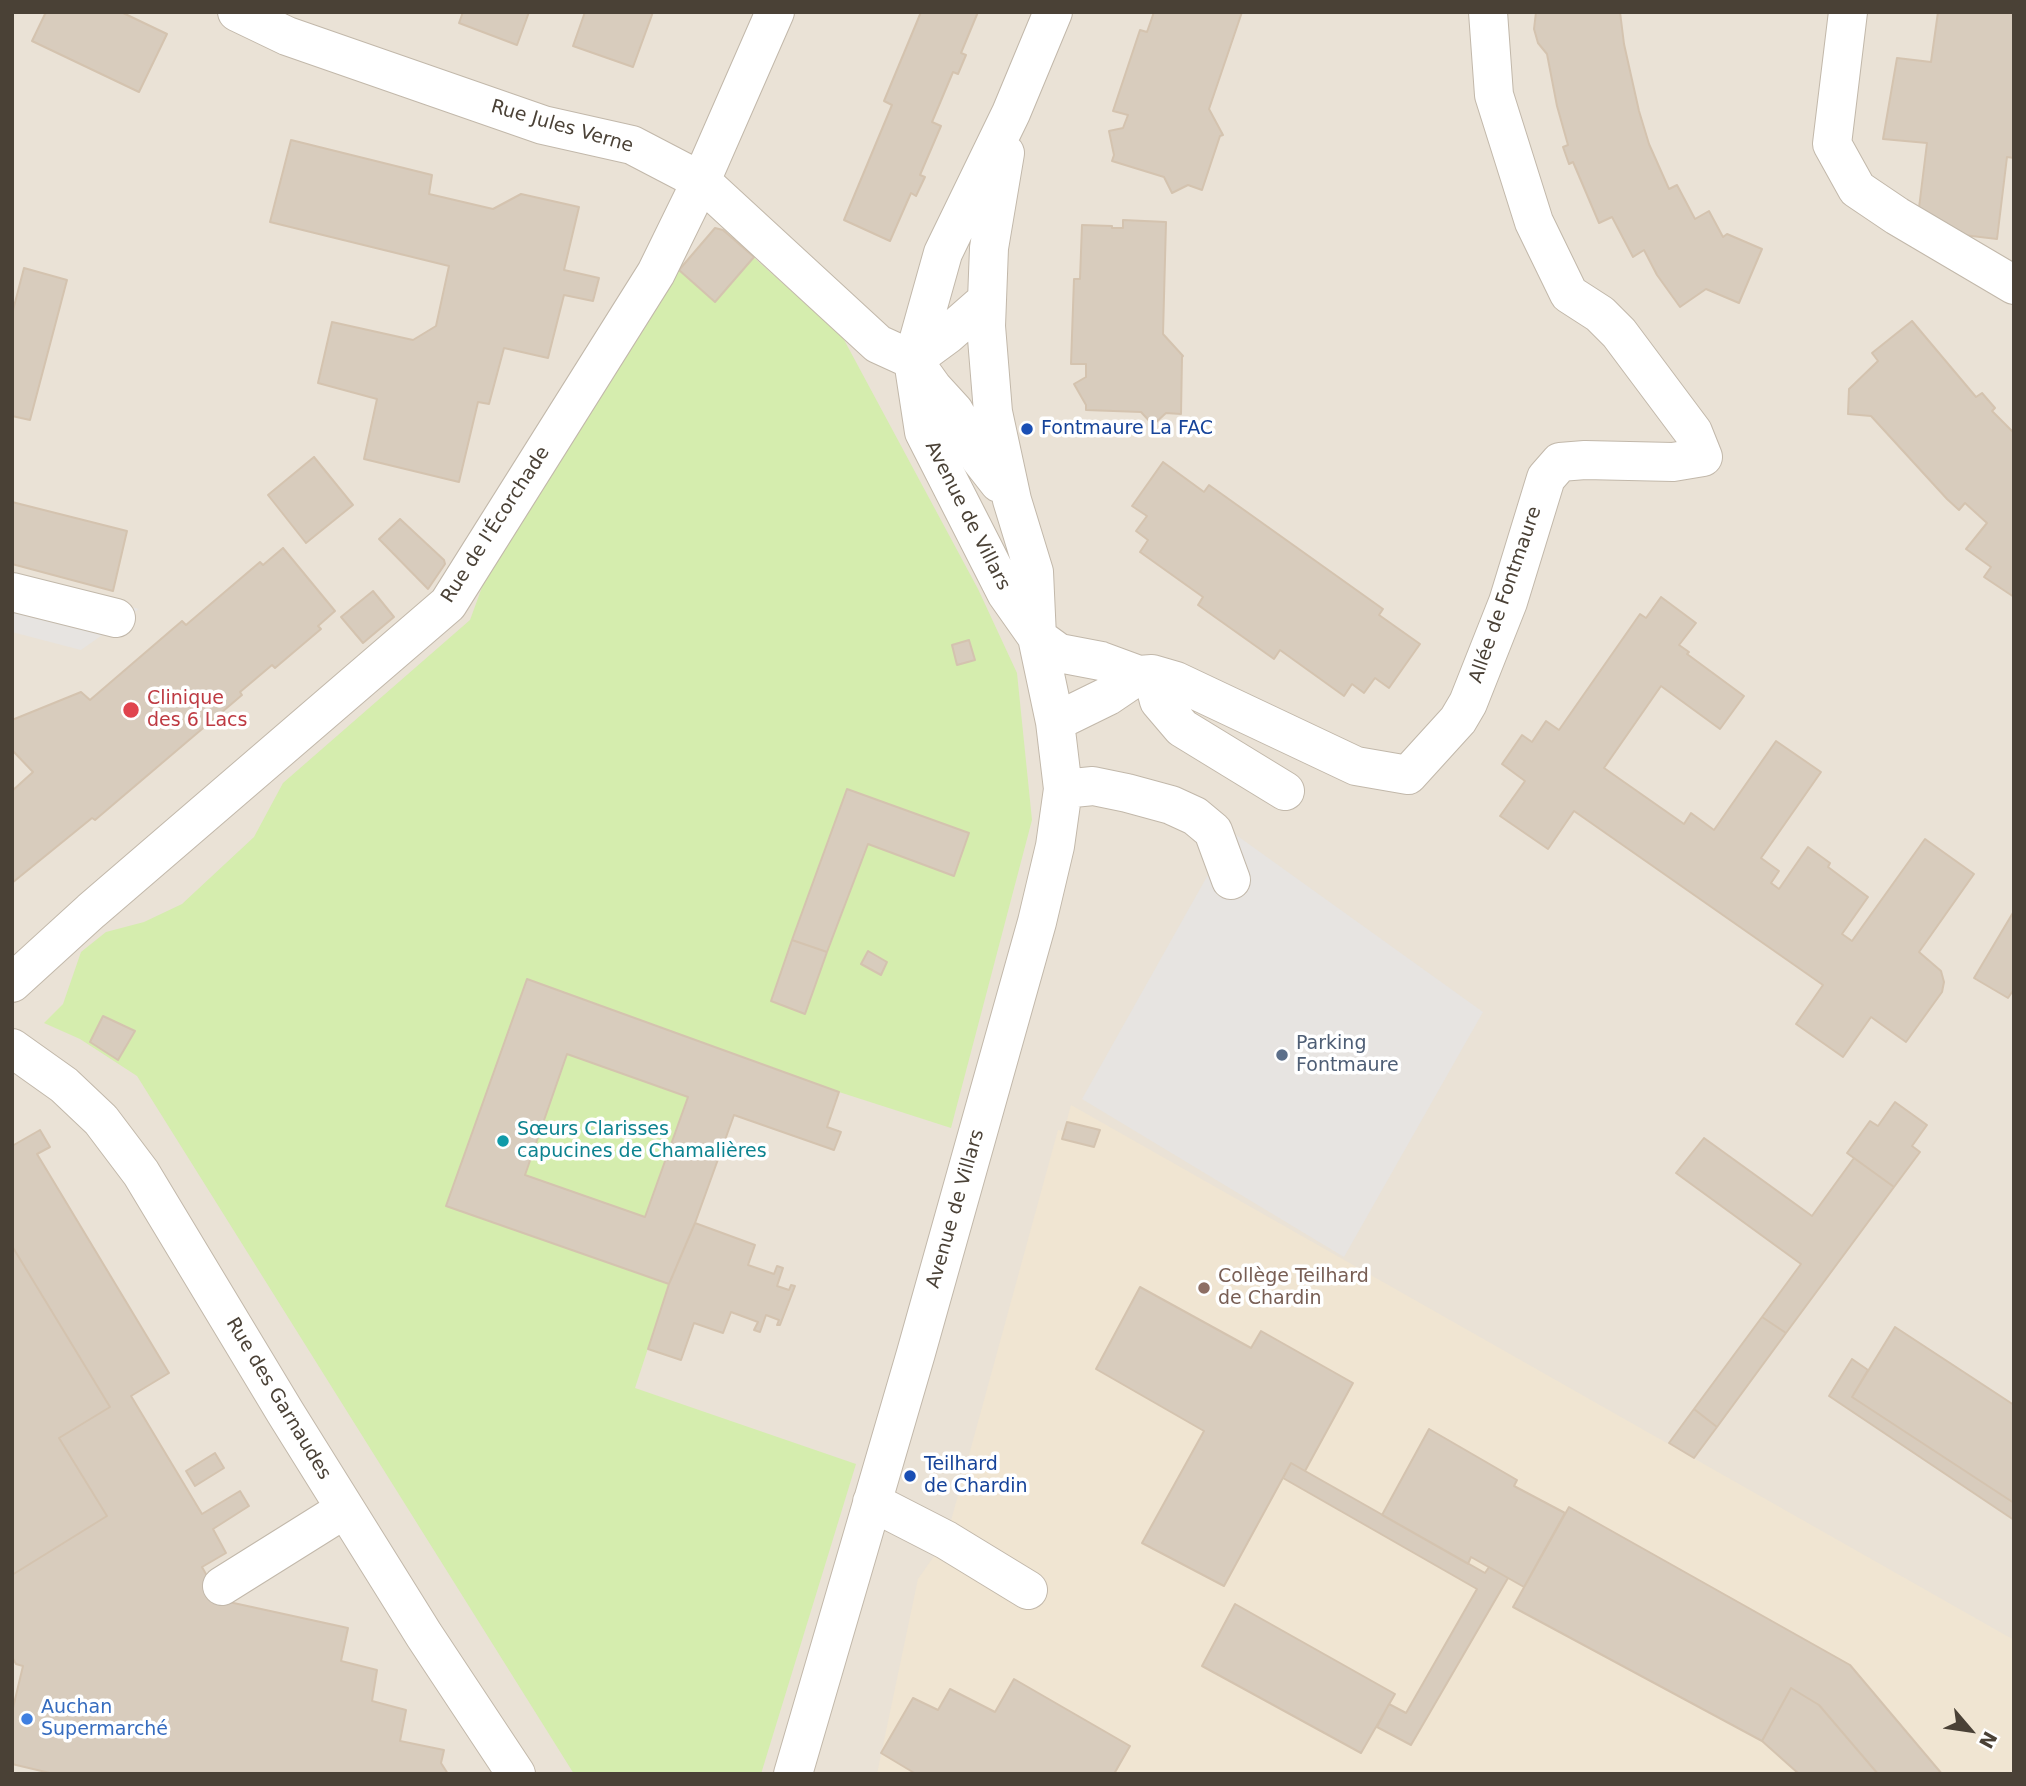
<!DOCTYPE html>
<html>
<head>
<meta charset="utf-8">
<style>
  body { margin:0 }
  #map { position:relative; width:2026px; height:1786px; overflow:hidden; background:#f6f1e9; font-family:"DejaVu Sans",sans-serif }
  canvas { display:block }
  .frame { position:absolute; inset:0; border:14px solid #4a4136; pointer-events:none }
  .north { position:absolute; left:1935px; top:1695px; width:70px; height:70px; -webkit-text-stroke:5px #fff; paint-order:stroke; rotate:119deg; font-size:19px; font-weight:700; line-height:28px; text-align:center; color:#4a4136 }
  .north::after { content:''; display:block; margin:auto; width:24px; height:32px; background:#4a4136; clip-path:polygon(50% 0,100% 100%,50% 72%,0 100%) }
</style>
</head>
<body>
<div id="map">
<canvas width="2026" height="1786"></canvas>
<div class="frame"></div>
<div class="north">N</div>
</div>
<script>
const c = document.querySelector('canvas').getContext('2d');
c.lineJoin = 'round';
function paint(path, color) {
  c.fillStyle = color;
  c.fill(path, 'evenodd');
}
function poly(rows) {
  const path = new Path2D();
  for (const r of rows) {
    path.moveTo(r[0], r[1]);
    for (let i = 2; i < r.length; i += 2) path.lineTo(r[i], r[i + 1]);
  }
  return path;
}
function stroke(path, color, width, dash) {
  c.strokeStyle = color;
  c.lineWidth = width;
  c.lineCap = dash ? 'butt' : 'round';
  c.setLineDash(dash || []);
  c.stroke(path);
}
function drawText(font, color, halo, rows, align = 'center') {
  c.font = font + ' "DejaVu Sans",sans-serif';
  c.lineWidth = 7;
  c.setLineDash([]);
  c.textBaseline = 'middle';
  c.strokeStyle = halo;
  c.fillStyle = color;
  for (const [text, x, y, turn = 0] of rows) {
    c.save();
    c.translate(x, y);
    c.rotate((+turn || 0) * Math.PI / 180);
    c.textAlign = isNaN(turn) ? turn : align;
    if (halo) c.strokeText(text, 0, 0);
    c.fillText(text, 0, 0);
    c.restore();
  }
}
paint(poly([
  [12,12,2014,12,2014,1774,12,1774]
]), '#eae2d6');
paint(poly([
  [1071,1105,2014,1640,2014,1774,877,1774,918,1579,946,1539,1058,1130,1064,1131]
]), '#f0e5d2');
paint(poly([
  [715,228,723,230,842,336,978,589,1017,673,1032,820,951,1128,839,1092,527,979,447,1206,669,1284,635,1388,856,1464,761,1774,574,1774,137,1076,80,1039,44,1023,63,1004,81,952,106,932,144,922,182,904,254,837,283,783,470,620,489,568,679,270],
  [567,1054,688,1097,645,1217,525,1175]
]), '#d5edae');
paint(poly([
  [12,575,139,609,81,650,12,632],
  [1232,832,1483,1012,1344,1257,1082,1099]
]), '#e7e4e1');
const building = poly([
  [46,12,121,12,167,34,139,92,32,41,46,12],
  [463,12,529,12,517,45,459,23,463,12],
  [585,12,653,12,633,67,573,46,585,12],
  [921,12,978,12,961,53,966,55,958,74,953,72,932,122,941,126,920,175,925,177,916,196,911,193,890,241,844,220,892,105,884,101,921,12],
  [1154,12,1242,12,1209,109,1223,135,1220,136,1202,190,1188,185,1172,193,1164,177,1112,161,1114,155,1109,131,1123,128,1128,115,1113,111,1140,30,1147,32,1154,12],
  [1536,12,1620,12,1624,44,1639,111,1649,144,1669,189,1677,185,1695,219,1709,211,1723,237,1727,234,1762,249,1739,303,1706,289,1680,307,1657,275,1644,250,1633,257,1612,217,1599,223,1573,162,1569,164,1563,147,1568,145,1557,106,1547,54,1538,43,1534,29,1536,12],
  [1938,12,2014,12,2014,158,2007,157,1997,239,1955,234,1918,216,1927,143,1883,139,1897,58,1931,62,1938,12],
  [291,140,432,175,429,194,493,209,521,194,579,207,564,270,599,278,593,301,564,295,548,358,504,348,489,404,478,402,459,482,364,459,377,399,318,383,332,322,413,340,436,326,449,266,270,222,291,140],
  [1123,220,1166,222,1163,334,1183,356,1182,357,1181,414,1166,413,1153,425,1141,412,1086,410,1086,405,1074,384,1086,377,1086,364,1071,364,1074,279,1080,279,1082,225,1112,226,1112,228,1123,228,1123,220],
  [715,228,723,230,754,257,715,302,679,270,715,228],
  [24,268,67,280,30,420,12,416,12,314,24,268],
  [1912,321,1976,397,1982,393,1995,408,1992,411,2014,433,2014,597,1984,577,1991,567,1966,549,1987,523,1965,503,1959,510,1947,499,1871,416,1848,414,1849,389,1878,361,1872,353,1912,321],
  [314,457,353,505,306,543,268,495,314,457],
  [1163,462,1204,492,1209,485,1383,609,1379,615,1420,644,1389,688,1375,678,1364,693,1352,684,1344,696,1280,650,1274,659,1198,605,1203,597,1140,552,1148,540,1136,531,1147,516,1132,506,1163,462],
  [12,502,127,531,113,591,12,564,12,502],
  [400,519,444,560,445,564,428,589,379,539,400,519],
  [283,548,335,611,318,626,321,629,275,668,272,665,240,692,242,695,95,820,92,818,12,883,12,791,33,772,12,750,12,720,81,692,90,700,182,621,186,625,260,562,263,565,283,548],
  [373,591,394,617,363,643,341,617,373,591],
  [1661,597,1696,623,1679,645,1689,652,1687,654,1744,696,1720,729,1661,686,1604,768,1684,824,1691,813,1714,830,1776,741,1821,772,1761,858,1779,871,1771,883,1779,889,1808,847,1830,863,1828,867,1868,897,1842,934,1852,941,1925,839,1974,874,1919,952,1941,971,1944,982,1942,992,1906,1042,1871,1017,1843,1057,1796,1024,1823,985,1574,811,1548,849,1500,816,1525,781,1502,764,1522,735,1532,742,1546,721,1559,730,1640,614,1646,618,1661,597],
  [969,640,975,660,957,665,952,645,969,640],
  [847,789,969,833,954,876,868,844,827,952,792,940,847,789],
  [2014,911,2014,989,2008,998,1974,978,2014,911],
  [792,940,827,952,805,1014,771,1001,792,940],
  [868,951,887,962,881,975,861,964,868,951],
  [527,979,839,1092,827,1127,841,1132,834,1150,734,1115,695,1223,669,1284,446,1206,527,979],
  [567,1054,688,1097,645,1217,525,1175,567,1054],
  [103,1016,135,1031,118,1060,90,1042,103,1016],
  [1895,1102,1927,1125,1912,1146,1920,1152,1894,1187,1847,1153,1870,1121,1878,1126,1895,1102],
  [1067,1122,1100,1130,1094,1147,1062,1139,1067,1122],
  [40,1130,50,1147,37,1154,169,1373,131,1396,202,1514,240,1491,249,1506,213,1529,226,1553,202,1567,223,1605,229,1602,348,1628,341,1661,377,1670,372,1701,406,1710,400,1741,444,1750,441,1763,448,1774,54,1774,12,1764,12,1712,23,1666,16,1664,12,1657,12,1575,107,1516,59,1438,110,1407,12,1246,12,1146,40,1130],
  [1704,1138,1812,1216,1854,1158,1894,1187,1786,1333,1762,1317,1801,1264,1676,1173,1704,1138],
  [695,1223,755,1245,748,1265,774,1274,777,1266,783,1268,777,1286,789,1290,791,1285,795,1286,780,1325,777,1325,779,1320,766,1315,760,1332,754,1330,758,1322,731,1312,723,1333,694,1323,681,1360,648,1349,669,1284,695,1223],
  [12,1246,110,1407,59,1438,107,1516,12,1575,12,1246],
  [1140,1287,1251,1348,1261,1331,1353,1383,1305,1471,1291,1463,1224,1586,1142,1543,1204,1431,1096,1369,1140,1287],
  [1762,1317,1786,1333,1717,1427,1694,1409,1762,1317],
  [1895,1327,2014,1405,2014,1503,1852,1397,1895,1327],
  [1852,1359,1868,1370,1852,1397,2014,1503,2014,1520,1829,1396,1852,1359],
  [1694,1409,1717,1427,1694,1458,1669,1443,1694,1409],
  [1429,1429,1517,1480,1514,1486,1565,1513,1524,1587,1471,1557,1468,1564,1382,1515,1429,1429],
  [215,1453,224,1468,195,1486,186,1471,215,1453],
  [1291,1463,1485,1573,1489,1567,1508,1578,1411,1745,1377,1727,1389,1704,1406,1713,1477,1589,1283,1478,1291,1463],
  [1569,1507,1850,1665,1942,1774,1878,1774,1819,1705,1791,1688,1762,1741,1513,1607,1569,1507],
  [1235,1604,1395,1694,1361,1753,1202,1666,1235,1604],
  [1014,1679,1130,1746,1114,1774,916,1774,881,1753,913,1698,938,1710,950,1689,995,1712,1014,1679],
  [1791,1688,1819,1705,1878,1774,1799,1774,1762,1741,1791,1688]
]);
paint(building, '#d8ccbd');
stroke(building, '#d4c3af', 2);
const minor = poly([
  [237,12,287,36,543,125,632,145,701,181,878,344,913,360,933,388,954,411,981,460,999,483],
  [1053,12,1011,113,943,253,913,360,924,432,1006,593,1037,637,1059,653,1101,661,1139,675,1152,674,1176,681,1356,766,1408,775,1458,720,1468,703,1508,602,1546,478,1560,462,1585,460,1673,462,1703,457,1693,432,1619,333,1600,314,1569,294,1534,222,1494,95,1488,12],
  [1848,12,1832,144,1857,189,1897,216,2014,285],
  [913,360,947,335,987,300],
  [12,592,116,618],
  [1152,674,1159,701,1182,728,1285,791],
  [1055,722,1108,696,1139,675],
  [1063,789,1093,786,1127,793,1171,805,1195,816,1213,831,1231,880],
  [12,983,91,911,448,604,656,273,701,181,775,12],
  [12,1048,64,1085,101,1120,141,1173,285,1412,424,1635,516,1774],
  [872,1502,946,1540,1028,1590],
  [222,1586,345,1509],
  [793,1774,916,1353,1037,922,1055,846,1063,789,1055,722,1037,637,1034,572,1012,500,993,412,986,326,989,248,1005,153]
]);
stroke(minor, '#c2b8aa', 40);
stroke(minor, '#fff', 38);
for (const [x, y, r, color] of [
  [1027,429,7,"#1a4fb4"],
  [131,710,9,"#e0444e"],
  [1282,1055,7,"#5c6f8a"],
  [503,1141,7,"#0f9aa8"],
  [1204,1288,7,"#8d6e63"],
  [910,1476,7,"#1a4fb4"],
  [27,1719,7,"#3f7fe0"]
]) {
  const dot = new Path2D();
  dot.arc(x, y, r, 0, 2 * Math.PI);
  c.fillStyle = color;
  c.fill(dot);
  stroke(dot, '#fff', 2.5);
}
drawText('19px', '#4a4136', '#fff', [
  ["Rue Jules Verne",562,127,16],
  ["Avenue de Villars",967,516,63],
  ["Rue de l'Écorchade",496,525,-57],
  ["Allée de Fontmaure",1506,595,-71],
  ["Avenue de Villars",956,1209,-74],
  ["Rue des Garnaudes",278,1399,59]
]);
drawText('19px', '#164399', '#fff', [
  ["Fontmaure La FAC",1041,429],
  ["Teilhard",924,1465],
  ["de Chardin",924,1487]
], 'left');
drawText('19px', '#be3a42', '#fff', [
  ["Clinique",147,699],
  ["des 6 Lacs",147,721]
], 'left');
drawText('19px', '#4e5e75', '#fff', [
  ["Parking",1296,1044],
  ["Fontmaure",1296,1066]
], 'left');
drawText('19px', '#0d838f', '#fff', [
  ["Sœurs Clarisses",517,1130],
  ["capucines de Chamalières",517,1152]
], 'left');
drawText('19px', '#785e54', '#fff', [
  ["Collège Teilhard",1218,1277],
  ["de Chardin",1218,1299]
], 'left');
drawText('19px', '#366cbe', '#fff', [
  ["Auchan",41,1708],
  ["Supermarché",41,1730]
], 'left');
</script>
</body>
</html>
